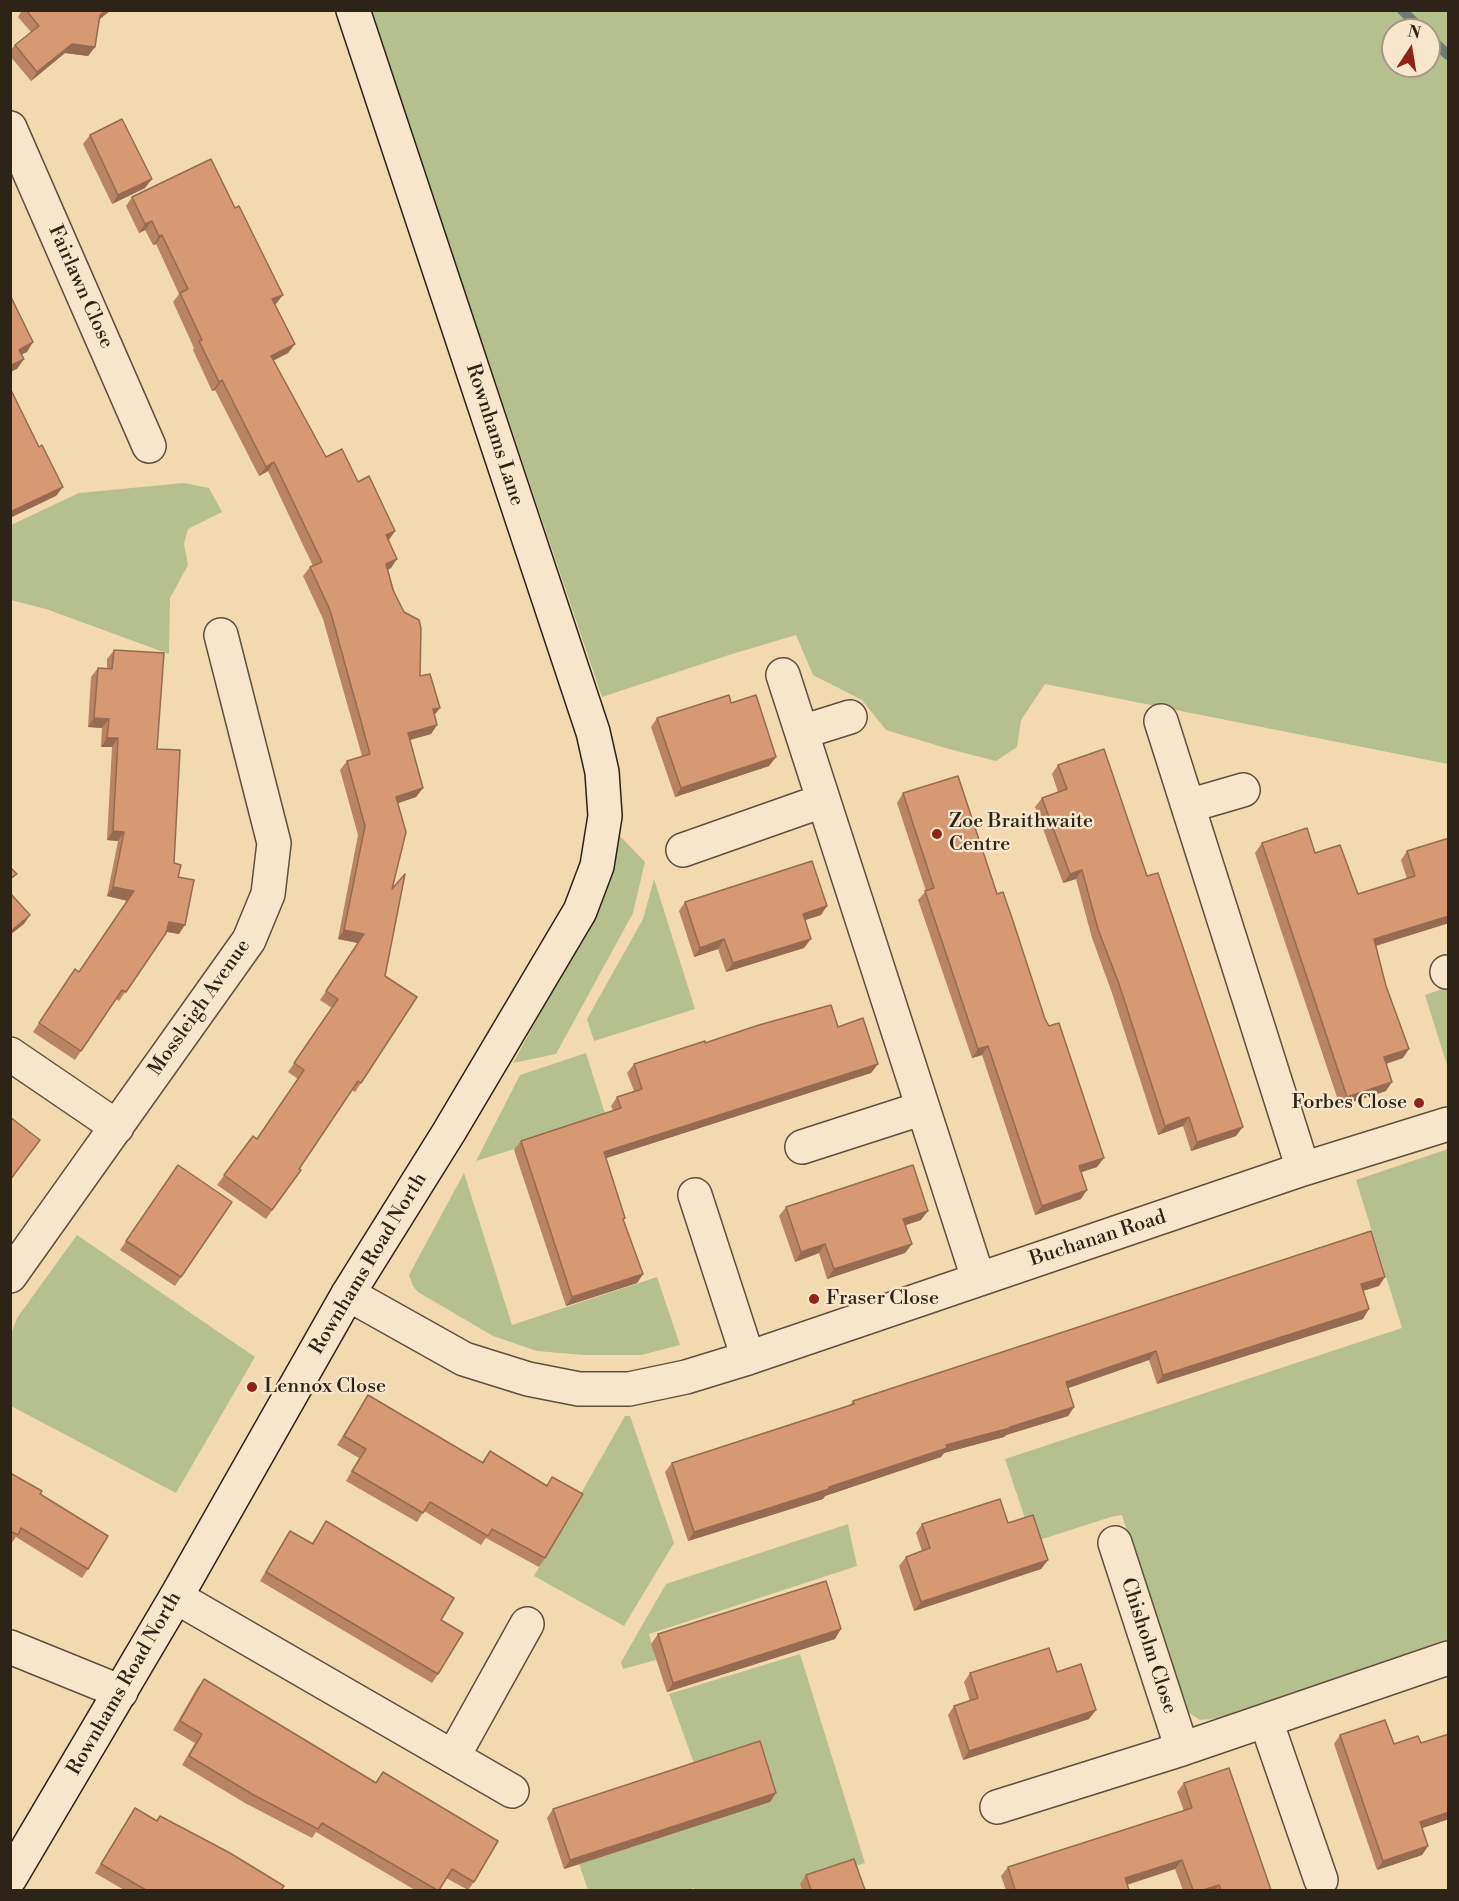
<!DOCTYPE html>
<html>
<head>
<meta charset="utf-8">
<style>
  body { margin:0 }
  #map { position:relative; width:1459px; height:1901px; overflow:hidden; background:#f2d9b0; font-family:"Libre Bodoni",serif }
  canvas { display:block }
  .frame { position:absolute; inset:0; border:12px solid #2d2317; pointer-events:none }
  .north { position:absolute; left:1381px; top:18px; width:60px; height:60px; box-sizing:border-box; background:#f7e6cc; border:2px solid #a69884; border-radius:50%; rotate:12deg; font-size:16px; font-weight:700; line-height:24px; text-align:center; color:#2d2317 }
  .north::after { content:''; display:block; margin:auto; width:21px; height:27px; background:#8f2418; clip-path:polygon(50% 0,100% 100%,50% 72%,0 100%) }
</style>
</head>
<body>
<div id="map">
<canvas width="1459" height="1901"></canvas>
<div class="frame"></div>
<div class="north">N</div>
</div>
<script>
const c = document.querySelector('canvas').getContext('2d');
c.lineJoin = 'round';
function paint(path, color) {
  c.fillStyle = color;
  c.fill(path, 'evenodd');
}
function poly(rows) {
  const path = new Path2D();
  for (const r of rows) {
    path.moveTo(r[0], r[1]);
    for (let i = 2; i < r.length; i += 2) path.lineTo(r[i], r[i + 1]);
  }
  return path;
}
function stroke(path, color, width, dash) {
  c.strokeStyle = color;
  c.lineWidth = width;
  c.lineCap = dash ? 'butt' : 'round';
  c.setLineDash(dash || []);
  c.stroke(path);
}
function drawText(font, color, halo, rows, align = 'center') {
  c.font = font + ' "Libre Bodoni",serif';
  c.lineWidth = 4.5;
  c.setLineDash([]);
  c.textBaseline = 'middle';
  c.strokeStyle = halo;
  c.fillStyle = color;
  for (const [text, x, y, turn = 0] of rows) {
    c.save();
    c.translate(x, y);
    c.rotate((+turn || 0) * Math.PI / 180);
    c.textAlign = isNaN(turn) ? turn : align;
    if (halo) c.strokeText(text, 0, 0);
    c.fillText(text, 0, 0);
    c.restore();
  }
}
paint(poly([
  [370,11,1448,11,1448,764,1045,684,1021,720,1017,747,996,761,949,749,886,730,862,700,813,675,796,635,732,654,602,697],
  [1393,30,1429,30,1429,66,1393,66],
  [184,483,209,488,222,512,188,529,184,544,188,565,170,598,169,654,46,609,11,600,11,525,79,493],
  [618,834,645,862,633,913,556,1054,513,1063,601,902],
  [654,879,695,1009,594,1041,587,1019,643,919],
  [1448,987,1448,1068,1425,995],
  [586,1053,607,1120,476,1161,520,1075],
  [1448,1149,1448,1639,1221,1718,1200,1720,1183,1709,1122,1515,1111,1517,1033,1542,1005,1459,1402,1328,1356,1180],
  [464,1173,512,1325,657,1277,680,1345,641,1355,583,1355,537,1351,493,1336,418,1292,413,1286,409,1275],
  [77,1235,255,1357,176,1493,11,1406,11,1334,17,1318],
  [625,1416,630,1416,674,1543,624,1626,534,1576],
  [848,1524,857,1566,649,1634,656,1660,623,1669,621,1662,666,1584],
  [800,1654,865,1863,800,1884,802,1890,695,1890,694,1888,688,1890,588,1890,579,1864,770,1802,696,1769,669,1694]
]), '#b6c08f');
stroke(poly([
  [1402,10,1422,30],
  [1429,37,1448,55]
]), '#717c76', 10);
const street = poly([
  [10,128,149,446],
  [783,675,978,1278],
  [1161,721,1303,1169],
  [802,732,850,717],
  [1188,806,1243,790],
  [683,850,822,801],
  [1447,972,1448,972],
  [10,1054,117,1127],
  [802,1147,923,1108],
  [695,1195,748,1358],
  [10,1276,249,940,268,894,274,843,221,635],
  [348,1294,464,1359,528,1379,579,1389,629,1389,686,1377,748,1358,1303,1169,1448,1124],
  [1115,1543,1182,1749],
  [176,1597,512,1791],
  [10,1647,121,1692],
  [1266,1721,1321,1880],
  [453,1757,527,1624],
  [997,1807,1182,1749,1448,1658]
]);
const secondary = poly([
  [10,1878,176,1597,348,1294,449,1132,580,911,597,866,605,816,602,772,593,732,353,10]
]);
stroke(street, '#5e503d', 36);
stroke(secondary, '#2d2317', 36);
stroke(street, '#f7e6cc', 33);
stroke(secondary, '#f7e6cc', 33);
paint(poly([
  [22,10,111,10,99,19,95,47,88,56,65,53,31,81,10,56,10,51,15,45,31,32,18,17],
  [90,135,145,188,112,204,83,144],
  [132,197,235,208,283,295,275,304,295,344,288,353,273,361,326,457,358,482,389,540,391,568,388,570,420,676,437,725,431,734,410,740,423,788,416,797,398,803,392,889,361,1083,355,1092,352,1090,299,1169,301,1170,266,1219,217,1185,253,1136,257,1139,298,1079,288,1072,332,1008,320,1000,358,943,338,939,358,835,340,770,347,761,362,756,323,619,303,576,310,567,313,566,268,471,259,476,215,390,212,391,193,350,194,348,173,302,179,294,156,244,153,245,145,230,139,233,126,206],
  [114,650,157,749,174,863,178,877,179,934,167,932,119,1001,116,999,75,1060,33,1032,75,969,79,972,128,901,107,896,118,841,107,840,112,747,101,747,102,728,88,727,91,677,98,668,107,669,107,659],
  [657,718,776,757,769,766,675,797,651,727],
  [1058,765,1147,876,1236,1136,1191,1151,1183,1126,1158,1135,1112,993,1092,938,1076,879,1063,883,1035,807,1042,798,1058,792,1052,774],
  [903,793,997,894,1045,1019,1097,1167,1081,1172,1081,1199,1035,1215,982,1055,972,1058,918,900,926,891,897,803],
  [1449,838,1449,923,1376,946,1403,1058,1386,1064,1386,1091,1340,1106,1255,853,1262,843,1358,894,1407,879,1401,860,1407,851],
  [685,902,821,915,805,920,804,948,726,972,718,949,694,957,679,911],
  [838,1027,878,1064,871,1073,606,1158,625,1218,623,1220,643,1274,637,1283,566,1306,514,1150,521,1141,613,1111,611,1106,617,1097,634,1091,627,1073,634,1064,705,1043],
  [178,1165,181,1277,175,1286,120,1250],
  [786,1207,921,1220,905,1225,912,1244,905,1253,827,1279,819,1253,795,1262,779,1216],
  [1379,1286,1363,1291,1363,1319,1157,1384,1149,1360,1068,1388,1074,1407,1068,1416,1006,1435,1004,1437,944,1453,941,1457,825,1496,823,1499,688,1541,665,1472,672,1463,850,1405,853,1401],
  [368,1395,482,1462,490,1451,547,1485,552,1477,545,1558,539,1567,486,1538,481,1545,424,1511,417,1522,346,1481,359,1458,337,1445],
  [10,1473,40,1494,88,1569,82,1578,16,1537,11,1544,10,1543],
  [326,1521,441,1620,438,1674,432,1683,260,1581,290,1531,312,1543],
  [922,1524,1048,1560,1041,1569,914,1611,899,1566,906,1557,922,1551,916,1533],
  [658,1634,835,1639,667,1692,651,1644],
  [1057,1672,1089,1719,963,1760,948,1715,954,1706,970,1701,964,1682,970,1673],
  [204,1679,376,1782,383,1772,474,1882,468,1890,446,1878,439,1890,415,1890,316,1832,312,1838,245,1803,182,1765,195,1743,173,1730,197,1688],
  [1449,1734,1449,1819,1422,1828,1428,1846,1422,1855,1377,1870,1334,1744,1340,1735,1394,1744,1421,1743],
  [1184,1783,1271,1890,1183,1890,1175,1869,1127,1885,1129,1890,1006,1890,1001,1876,1008,1867,1184,1811,1177,1792],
  [776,1793,770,1802,564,1869,547,1818,553,1809],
  [135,1808,157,1821,281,1890,124,1890,95,1873],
  [806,1875,865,1890,802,1890,800,1884]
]), '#b88464');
paint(poly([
  [106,10,111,10,94,24,100,15],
  [72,44,95,47,88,56,65,53,31,81,37,72],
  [152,179,145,188,112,204,118,195],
  [152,221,145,230,139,233,145,224],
  [162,235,156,244,153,245,159,236],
  [283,295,276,304,266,308,272,299],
  [33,342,27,352,13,359,19,350],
  [295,344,288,353,264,365,271,356],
  [24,359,17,369,10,372,10,366],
  [222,380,215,390,212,391,219,382],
  [274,462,268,471,259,476,266,467],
  [63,487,56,496,10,518,10,512],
  [395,531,389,540,380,544,386,535],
  [397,559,391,568,380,573,386,564],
  [440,708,433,717,433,709],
  [94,718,109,719,102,728,88,727],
  [437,725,431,734,402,742,408,733],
  [107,738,118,738,112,747,101,747],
  [776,757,769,766,675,797,681,788],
  [423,788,416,797,390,806,396,797],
  [113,831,124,832,118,841,107,840],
  [1082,870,1076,879,1063,883,1070,874],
  [113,887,134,891,128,901,107,896],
  [827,906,821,915,796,923,803,914],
  [30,915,24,924,10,935,10,932],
  [1449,916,1449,923,1368,948,1374,939],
  [169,922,185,925,179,934,162,931],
  [344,930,364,934,358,943,338,939],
  [724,939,718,949,694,957,700,948],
  [811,939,804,948,726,972,733,963],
  [988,1046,982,1055,972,1058,978,1049],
  [1409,1049,1403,1058,1378,1066,1384,1057],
  [878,1064,871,1073,597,1161,604,1152],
  [1392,1082,1386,1091,1340,1106,1347,1097],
  [1189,1117,1183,1126,1158,1135,1165,1126],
  [1243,1127,1236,1136,1191,1151,1197,1142],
  [1104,1158,1097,1167,1073,1175,1079,1166],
  [1087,1190,1081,1199,1035,1215,1042,1206],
  [928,1211,921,1220,897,1228,903,1219],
  [825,1244,819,1253,795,1262,801,1252],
  [912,1244,905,1253,827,1279,834,1269],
  [643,1274,637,1283,566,1306,572,1297],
  [1385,1277,1379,1286,1355,1293,1361,1284],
  [1369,1309,1363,1319,1157,1384,1163,1375],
  [1156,1351,1149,1360,1060,1391,1066,1382],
  [1074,1407,1068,1416,1006,1435,1004,1437,944,1453,941,1457,825,1496,823,1499,688,1541,694,1532,829,1487,946,1445],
  [1048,1560,1041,1569,914,1611,921,1602],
  [841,1629,835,1639,667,1692,673,1683],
  [1096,1710,1089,1719,963,1760,969,1751],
  [776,1793,770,1802,564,1869,570,1860],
  [1449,1812,1449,1819,1414,1831,1420,1822],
  [1428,1846,1422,1855,1377,1870,1383,1861],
  [1182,1860,1175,1869,1119,1887,1125,1878],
  [1219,1885,1215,1890,1203,1890]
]), '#966b51');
const building = poly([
  [26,10,106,10,100,15,95,47,72,44,37,72,15,45,39,26,26,10],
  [122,119,152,179,118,195,90,135,122,119],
  [211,159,235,208,239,206,283,295,272,299,295,344,271,356,326,457,342,449,358,482,369,476,395,531,386,535,397,559,386,564,393,590,404,612,419,620,421,628,420,676,430,674,440,708,433,709,437,725,408,733,423,788,396,797,406,832,392,889,405,874,385,976,417,997,361,1083,358,1081,299,1169,301,1170,272,1210,224,1175,253,1136,257,1139,304,1070,294,1063,338,999,326,991,364,934,344,930,365,826,347,761,370,754,330,610,310,567,322,562,274,462,266,467,222,380,219,382,199,341,202,340,180,293,188,289,162,235,159,236,152,221,145,224,132,197,211,159],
  [10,295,33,342,19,350,24,359,10,366,10,295],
  [10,388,39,447,42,445,63,487,10,512,10,388],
  [114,650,164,653,157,749,180,750,174,863,181,865,178,877,194,880,185,925,169,922,166,933,126,992,122,990,81,1051,39,1023,75,969,79,972,134,891,113,887,124,832,113,831,118,738,107,738,109,719,94,718,98,668,112,669,114,650],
  [729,695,731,703,756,695,776,757,681,788,657,718,729,695],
  [1104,749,1147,876,1158,873,1243,1127,1197,1142,1189,1117,1165,1126,1119,984,1098,929,1082,870,1070,874,1042,798,1067,789,1058,765,1104,749],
  [958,776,997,894,1003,892,1013,921,1045,1019,1049,1026,1059,1023,1104,1158,1079,1166,1087,1190,1042,1206,988,1046,978,1049,925,891,934,888,903,793,958,776],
  [1307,828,1315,853,1340,845,1358,894,1415,876,1407,851,1449,838,1449,916,1374,939,1386,986,1409,1049,1384,1057,1392,1082,1347,1097,1262,843,1307,828],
  [812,861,827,906,803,914,811,939,733,963,724,939,700,948,685,902,812,861],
  [10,867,17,874,10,879,10,867],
  [10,893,30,915,10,932,10,893],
  [831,1005,838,1027,863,1018,878,1064,604,1152,625,1218,623,1219,643,1274,572,1297,521,1141,621,1108,617,1097,642,1089,634,1064,705,1041,705,1043,759,1025,831,1005],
  [10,1117,40,1140,10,1180,10,1117],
  [178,1165,232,1202,181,1277,126,1241,178,1165],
  [913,1165,928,1211,903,1219,912,1244,834,1269,825,1244,801,1252,786,1207,913,1165],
  [1371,1231,1385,1277,1361,1284,1369,1309,1163,1375,1156,1351,1066,1382,1074,1407,1010,1427,1010,1428,946,1445,947,1448,829,1487,829,1489,694,1532,672,1463,854,1404,853,1401,1371,1231],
  [368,1395,483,1463,490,1451,547,1486,552,1477,583,1494,545,1558,492,1529,488,1536,430,1502,423,1513,352,1471,366,1449,344,1436,368,1395],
  [10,1473,42,1491,40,1494,108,1536,88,1569,21,1528,18,1535,10,1531,10,1473],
  [1000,1499,1008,1523,1033,1515,1048,1560,921,1602,906,1557,930,1548,922,1524,1000,1499],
  [326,1521,454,1598,441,1620,463,1633,438,1674,266,1572,290,1531,313,1544,326,1521],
  [826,1581,841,1629,673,1683,658,1634,826,1581],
  [1049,1648,1057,1672,1081,1664,1096,1710,969,1751,954,1706,978,1698,970,1673,1049,1648],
  [204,1679,376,1783,383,1772,498,1841,474,1882,452,1869,439,1890,437,1890,322,1823,318,1829,252,1794,189,1756,202,1734,180,1721,204,1679],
  [1385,1720,1394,1744,1418,1736,1421,1743,1449,1734,1449,1812,1420,1822,1428,1846,1383,1861,1340,1735,1385,1720],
  [760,1741,776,1793,570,1860,553,1809,760,1741],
  [1229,1768,1271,1890,1221,1890,1219,1885,1203,1890,1193,1890,1182,1860,1125,1878,1129,1890,1015,1890,1008,1867,1192,1808,1184,1783,1229,1768],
  [135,1808,157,1821,160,1816,230,1853,284,1886,281,1890,146,1890,101,1864,135,1808],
  [854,1859,865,1890,811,1890,806,1875,854,1859]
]);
paint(building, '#d69974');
stroke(building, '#966b51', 1.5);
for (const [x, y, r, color] of [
  [937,834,6,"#8f2418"],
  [1419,1103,6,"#8f2418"],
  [814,1299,6,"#8f2418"],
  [252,1387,6,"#8f2418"]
]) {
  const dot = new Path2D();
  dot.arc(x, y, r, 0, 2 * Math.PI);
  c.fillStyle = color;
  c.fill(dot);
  stroke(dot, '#f7e6cc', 2);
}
drawText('20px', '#2d2317', '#f7e6cc', [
  ["Fairlawn Close",80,287,66],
  ["Rownhams Lane",494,435,72],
  ["Mossleigh Avenue",200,1008,-55],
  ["Buchanan Road",1098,1239,-18],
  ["Rownhams Road North",369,1264,-59],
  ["Chisholm Close",1148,1646,72],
  ["Rownhams Road North",125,1684,-60]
]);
drawText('20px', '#2d2317', '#f7e6cc', [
  ["Zoe Braithwaite",949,822],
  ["Centre",949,845],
  ["Forbes Close",1407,1103,"right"],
  ["Fraser Close",826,1299],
  ["Lennox Close",264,1387]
], 'left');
</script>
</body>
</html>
